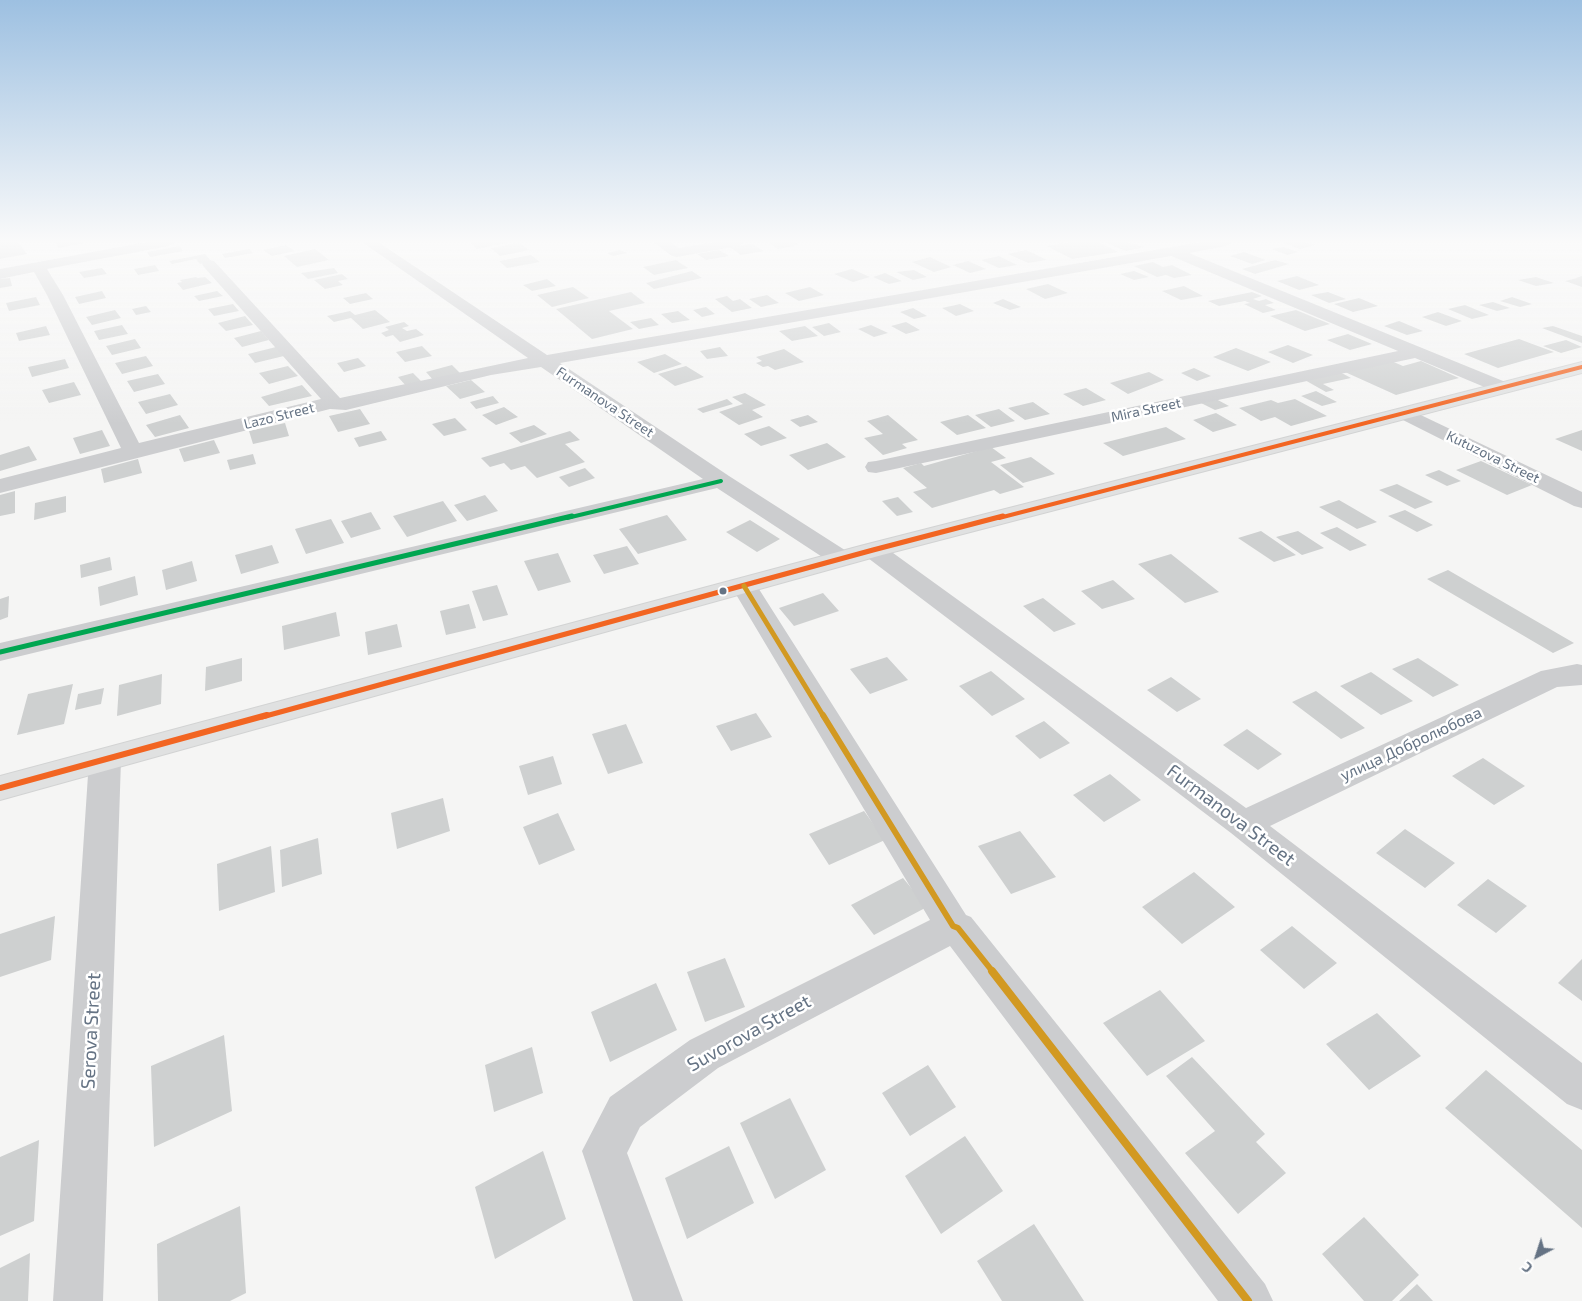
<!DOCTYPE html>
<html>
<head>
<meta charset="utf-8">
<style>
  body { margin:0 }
  #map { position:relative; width:1582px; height:1301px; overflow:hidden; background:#f5f5f4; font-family:"Exo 2",sans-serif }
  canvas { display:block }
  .north { position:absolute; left:1512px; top:1231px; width:50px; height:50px; -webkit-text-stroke:4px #fff; paint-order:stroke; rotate:220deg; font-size:14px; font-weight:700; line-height:20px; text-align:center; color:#657384 }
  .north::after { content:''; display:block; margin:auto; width:18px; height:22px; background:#657384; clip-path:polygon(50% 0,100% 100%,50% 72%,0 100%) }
</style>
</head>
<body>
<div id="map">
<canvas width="1582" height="1301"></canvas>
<div class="north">С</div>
</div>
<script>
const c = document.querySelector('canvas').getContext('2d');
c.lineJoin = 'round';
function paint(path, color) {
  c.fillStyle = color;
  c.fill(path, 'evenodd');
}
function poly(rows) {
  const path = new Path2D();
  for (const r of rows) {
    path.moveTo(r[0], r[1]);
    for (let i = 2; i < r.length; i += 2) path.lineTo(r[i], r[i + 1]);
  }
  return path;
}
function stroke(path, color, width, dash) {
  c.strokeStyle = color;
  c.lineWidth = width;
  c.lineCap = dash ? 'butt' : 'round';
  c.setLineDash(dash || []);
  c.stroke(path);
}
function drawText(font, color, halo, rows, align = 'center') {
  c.font = font + ' "Exo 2",sans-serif';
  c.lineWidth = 5;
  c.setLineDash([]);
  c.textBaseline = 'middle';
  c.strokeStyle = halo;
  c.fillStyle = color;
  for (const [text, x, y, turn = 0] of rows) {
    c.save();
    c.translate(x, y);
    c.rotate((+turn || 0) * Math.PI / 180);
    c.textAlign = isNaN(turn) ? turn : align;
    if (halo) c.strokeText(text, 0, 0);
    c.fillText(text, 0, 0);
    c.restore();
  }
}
paint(poly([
  [0,242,18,242,27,254,0,259],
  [55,242,84,242,84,243,59,248],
  [470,242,507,242,507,243,477,249],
  [768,242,795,242,799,245,778,249],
  [1071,242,1098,242,1118,252,1072,259,1047,246],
  [1105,242,1127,242,1144,247,1126,251],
  [1281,242,1305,242,1315,245,1300,249],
  [519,243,529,250,500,256,491,248],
  [752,244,764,251,741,255,730,247],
  [286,245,295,251,272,256,263,250],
  [180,246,183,251,150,257,147,252],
  [1283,247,1298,252,1287,255,1272,249],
  [249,249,253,253,225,258,222,254],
  [315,249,329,260,297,267,284,256],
  [620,250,627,253,613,256,607,253],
  [719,250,729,256,706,260,697,254],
  [1026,250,1047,260,1028,263,1008,254],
  [1244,252,1266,260,1252,264,1230,256],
  [205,254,211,261,200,264,196,259,172,264,169,261],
  [531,255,540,262,507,268,499,261],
  [999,256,1017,265,999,268,981,260],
  [930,257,951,267,934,272,912,262],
  [676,260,688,268,654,275,643,267],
  [1275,260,1289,264,1255,274,1242,269],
  [968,261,986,269,970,273,953,265],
  [1153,262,1163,267,1172,265,1192,275,1174,278,1166,275,1157,277,1134,266],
  [155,265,159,271,138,275,134,269],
  [102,268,107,274,84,278,79,272],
  [334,268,338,273,308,279,301,273],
  [852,269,870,277,853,282,834,274],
  [914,270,927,277,913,280,896,272],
  [692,271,702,278,654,289,646,283],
  [1134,271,1149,277,1134,280,1120,274],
  [885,273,902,281,889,284,873,277],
  [342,274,348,279,338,281,343,285,325,289,314,280],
  [1297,276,1319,285,1299,290,1277,281],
  [1582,276,1582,287,1565,281,1577,278,1576,278],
  [196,277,198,278,205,277,212,283,183,290,177,283,182,282,180,280],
  [1536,277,1554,283,1536,286,1518,280],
  [10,278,12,286,0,288,0,279],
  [547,279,556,286,532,291,523,285],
  [1048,284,1068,293,1045,299,1026,289],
  [1184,286,1203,296,1181,300,1162,291],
  [573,287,589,298,552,307,537,295],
  [810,287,824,295,799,301,785,293],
  [102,291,106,298,79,304,75,297],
  [217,291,223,296,199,301,194,296],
  [631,292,645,303,609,311,633,329,592,339,556,309],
  [1252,292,1262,296,1253,299,1259,301,1266,299,1274,303,1265,305,1276,310,1263,313,1244,304,1250,303,1245,301,1219,306,1208,301],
  [1328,292,1346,299,1329,303,1311,295],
  [366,293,373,299,350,304,343,298],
  [767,295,779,303,761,307,749,299],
  [727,296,733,301,740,299,752,308,732,312,715,299],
  [36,297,40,305,9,311,6,303],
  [1512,297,1532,304,1520,307,1500,301],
  [1359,298,1378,306,1353,312,1334,304],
  [1003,299,1021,307,1010,310,993,303],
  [1493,302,1510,308,1497,311,1479,305],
  [233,304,239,311,214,316,208,309],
  [960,304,974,311,956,316,942,308],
  [1465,305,1489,315,1472,319,1448,309],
  [146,306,151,312,136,315,132,309],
  [706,307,715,314,702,317,693,310],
  [913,308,927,316,914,319,900,312],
  [115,310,121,318,92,325,86,317],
  [375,310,390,322,363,329,351,318,334,322,327,316,350,311,355,315],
  [1296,310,1330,324,1305,331,1270,316],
  [678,311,690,320,672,323,661,314],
  [1438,312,1462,321,1446,326,1422,317],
  [245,316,253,325,226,331,218,323],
  [651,318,659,325,639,329,630,322],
  [1399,321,1423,331,1407,335,1384,326],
  [404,322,409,326,402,328,407,331,416,329,424,335,400,342,393,335,386,337,381,333,389,330,385,327],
  [906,322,920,330,906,334,891,326],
  [829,323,841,332,824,336,812,327],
  [122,325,128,334,99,340,94,331],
  [871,325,888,333,874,337,858,329],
  [46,326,50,335,19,341,16,333],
  [805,326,818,336,792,341,779,331],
  [1553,326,1582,336,1582,343,1542,328],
  [261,331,269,340,242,347,234,338],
  [1348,334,1372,344,1350,350,1327,340],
  [135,339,141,348,112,355,106,346],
  [1519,339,1554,352,1498,368,1464,354],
  [1566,340,1582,347,1561,353,1543,346],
  [1288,345,1313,355,1293,363,1268,352],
  [422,346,432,356,405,362,396,352],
  [276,347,284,356,255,363,248,354],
  [720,347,728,356,707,359,700,351],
  [1236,348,1271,362,1248,371,1213,357],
  [784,349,804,362,775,370,768,366,763,367,756,363,762,361,756,357],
  [665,354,682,364,654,373,637,362],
  [146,356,153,366,122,374,115,363],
  [358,358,366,366,344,372,337,363],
  [65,359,69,368,32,377,28,367],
  [1389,360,1403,366,1421,361,1459,378,1396,395,1345,372],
  [452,365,461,374,434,381,426,372],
  [288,366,298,376,269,384,259,373],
  [686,366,704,377,675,386,658,374],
  [1194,368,1211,376,1197,381,1181,373],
  [1338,371,1351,378,1323,384,1334,390,1326,392,1303,379],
  [1149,372,1164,380,1128,394,1110,383],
  [413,373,423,383,407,387,398,377],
  [158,374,165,384,134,392,127,381],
  [471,380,485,392,460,399,446,386],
  [74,382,81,395,49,403,42,390],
  [302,385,312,396,269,406,261,397],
  [1086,388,1106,400,1083,406,1063,394],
  [1316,391,1337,402,1322,406,1301,396],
  [745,393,766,405,752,410,763,417,739,425,719,412,743,404,732,397],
  [170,394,178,405,146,414,138,402],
  [493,396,499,403,476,409,470,402],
  [727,399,733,404,703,413,697,409],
  [1216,399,1229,406,1215,410,1201,403],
  [1295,399,1327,416,1291,426,1275,417,1261,421,1239,408,1271,400,1278,403],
  [1033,402,1050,414,1025,420,1008,408],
  [504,407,518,417,496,425,482,415],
  [360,409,370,424,338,432,329,416],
  [999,409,1015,421,991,427,975,415],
  [1216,413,1237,425,1213,432,1193,420],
  [180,415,189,428,155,437,146,425],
  [808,415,818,422,800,427,790,420],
  [888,415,918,440,902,444,907,448,883,455,864,438,883,434,867,421],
  [968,415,986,428,957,435,940,422],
  [455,418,467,430,444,436,432,424],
  [285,423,289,436,253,444,249,431],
  [534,425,547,434,521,443,509,433],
  [769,426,787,438,761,446,744,434],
  [1166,427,1186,439,1123,456,1103,443],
  [102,430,110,446,80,454,73,438],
  [1582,430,1582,451,1555,439],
  [381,431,387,440,359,447,354,438],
  [570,431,580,440,565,444,585,462,537,478,525,466,511,470,504,463,490,467,481,458],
  [214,440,220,453,184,462,179,449],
  [827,443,846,457,808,470,789,455],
  [29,446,37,460,0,471,0,455],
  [991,447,1006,458,991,462,1024,487,1000,494,994,490,932,508,913,492,927,488,903,468,921,463,924,466],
  [253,454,256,464,230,470,227,460],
  [1031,457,1055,474,1023,483,1000,465],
  [138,459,142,473,104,483,101,469],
  [1481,461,1532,485,1507,495,1456,470],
  [585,468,595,478,569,487,559,477],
  [1439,470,1461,481,1447,486,1425,475],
  [1397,484,1433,502,1415,509,1379,490],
  [15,491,15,513,0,516,0,495],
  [485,495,498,511,467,521,454,505],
  [66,496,66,512,34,520,35,503],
  [898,497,913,512,897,516,882,501],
  [1339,500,1377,522,1357,529,1319,507],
  [443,501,457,521,407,537,393,516],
  [1405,510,1433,525,1417,532,1388,516],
  [371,512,381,529,351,538,341,521],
  [667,515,687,540,638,554,619,529],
  [331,519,344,543,306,554,295,529],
  [750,520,780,539,757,552,726,532],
  [1337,527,1367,545,1350,551,1320,533],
  [1261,531,1296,555,1274,562,1238,538],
  [1298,531,1324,548,1302,555,1276,537],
  [272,545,279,563,241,574,235,555],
  [627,546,639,564,604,574,593,555],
  [558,553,571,582,538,591,524,561],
  [1171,554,1219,592,1185,603,1138,564],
  [110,557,112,570,81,578,80,565],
  [192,561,197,581,166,590,162,570],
  [1448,570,1574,643,1553,653,1427,579],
  [135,576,138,595,100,606,98,587],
  [1113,580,1135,599,1102,609,1081,591],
  [497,585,508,615,483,621,472,591],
  [823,593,839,611,794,626,779,608],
  [9,596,8,617,0,620,0,599],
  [1043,598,1076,624,1054,632,1023,606],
  [469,604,476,628,446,635,440,611],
  [336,612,340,636,284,650,282,626],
  [397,624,402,647,368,655,365,632],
  [887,657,908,680,870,694,850,669],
  [242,658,242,681,205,691,206,667],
  [1418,658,1459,685,1433,697,1392,669],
  [991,671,1025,699,992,716,959,686],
  [1371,672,1413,701,1381,715,1340,686],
  [162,674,161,704,117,716,119,685],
  [1171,677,1201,699,1177,712,1147,690],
  [73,684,64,724,17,735,28,694],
  [104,688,101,704,75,710,78,694],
  [1316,691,1365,728,1341,739,1292,702],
  [756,713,772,737,731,751,716,726],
  [1044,721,1070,743,1040,759,1015,736],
  [626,724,643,763,608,774,592,734],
  [1247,729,1282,754,1258,770,1223,745],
  [553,756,562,784,528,795,519,766],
  [1483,758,1525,786,1494,805,1452,776],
  [1110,774,1141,800,1104,822,1073,795],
  [443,798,450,831,397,849,391,813],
  [864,811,885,840,829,865,809,834],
  [558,813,575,850,539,865,523,827],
  [1405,829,1455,863,1425,888,1376,853],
  [1020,831,1056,877,1011,894,978,846],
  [318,838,322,874,282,887,280,850],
  [271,846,275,892,219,911,217,864],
  [1194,872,1235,907,1182,944,1142,907],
  [903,878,927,907,874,935,851,905],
  [1488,879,1527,906,1496,933,1457,905],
  [55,916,51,960,0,977,0,934],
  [1292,926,1337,963,1304,989,1260,950],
  [725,958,745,1007,705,1022,687,972],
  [1582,959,1582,1001,1558,983],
  [656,983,677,1030,610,1062,591,1012],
  [1160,990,1205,1041,1147,1076,1103,1023],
  [1377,1013,1421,1056,1369,1090,1326,1044],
  [224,1035,232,1111,154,1147,151,1066],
  [532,1047,543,1093,494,1112,485,1065],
  [1192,1057,1265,1134,1256,1142,1286,1173,1238,1214,1185,1153,1215,1131,1166,1076],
  [928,1065,956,1107,910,1136,882,1093],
  [1486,1070,1582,1150,1582,1228,1445,1108],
  [790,1098,826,1170,775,1199,740,1123],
  [965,1136,1003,1191,941,1234,905,1176],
  [39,1140,34,1221,0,1236,0,1157],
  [729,1146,754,1203,687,1239,665,1178],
  [543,1151,566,1219,495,1259,475,1187],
  [240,1206,246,1293,230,1301,158,1301,157,1244],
  [1364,1217,1419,1275,1392,1301,1364,1301,1322,1254],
  [1034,1224,1084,1301,1002,1301,977,1261],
  [30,1253,28,1301,0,1301,0,1268],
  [1417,1284,1433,1301,1399,1301]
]), '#ced0d0');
const secondary = poly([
  [1582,362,1582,373,882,555,0,800,0,776,864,545,1582,362]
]);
stroke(secondary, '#d2d3d3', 2);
paint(poly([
  [147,242,176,242,169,246,47,269,63,295,139,443,321,399,204,267,202,264,204,261,209,260,214,261,340,398,528,358,362,242,378,242,547,355,1172,247,1202,242,1233,242,1226,246,1189,253,1508,383,1510,387,1508,391,1501,393,1494,391,1415,358,876,473,868,472,865,467,868,462,876,461,1398,351,1171,256,560,363,729,476,851,554,854,559,851,564,842,566,833,564,717,488,0,661,0,643,703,479,541,367,491,375,346,410,330,409,0,493,0,479,121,448,47,295,34,272,0,279,0,269,147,242],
  [653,242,670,242,679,248,715,242,745,242,738,246,677,257,672,256,653,242],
  [1404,407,1582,492,1582,508,1574,506,1397,417,1394,413,1397,409,1404,407],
  [873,543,882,545,1246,808,1541,671,1577,664,1582,665,1582,685,1557,687,1270,826,1582,1063,1582,1110,1567,1104,1231,833,864,555,861,550,864,545,873,543],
  [744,578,753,581,757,586,966,915,971,917,1265,1284,1273,1301,1218,1301,950,946,718,1068,640,1127,627,1153,683,1301,633,1301,582,1151,610,1097,690,1040,930,920,731,586,735,581,744,578],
  [105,748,116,752,121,760,103,1301,53,1301,89,760,94,752,105,748]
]), '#cccdcf');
paint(secondary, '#e0e1e1');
stroke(poly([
  [999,518,1582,367]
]), '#f26522', 4);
stroke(poly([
  [262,717,873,550,1003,516]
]), '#f26522', 5);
stroke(poly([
  [0,788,267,715]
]), '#f26522', 6);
stroke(poly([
  [744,586,824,717]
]), '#d29921', 5);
stroke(poly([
  [823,715,953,926,958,928,993,972]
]), '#d29921', 6);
stroke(poly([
  [992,971,1248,1301]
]), '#d29921', 8);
stroke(poly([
  [567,518,721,481]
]), '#00a651', 4);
stroke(poly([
  [0,652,572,516]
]), '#00a651', 5);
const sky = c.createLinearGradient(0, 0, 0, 424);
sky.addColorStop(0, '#9dc0e1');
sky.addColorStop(0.57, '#fafafa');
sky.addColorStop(1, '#fafafa00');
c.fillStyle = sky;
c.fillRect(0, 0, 1582, 424);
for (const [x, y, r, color] of [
  [723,591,4.5,"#657384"]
]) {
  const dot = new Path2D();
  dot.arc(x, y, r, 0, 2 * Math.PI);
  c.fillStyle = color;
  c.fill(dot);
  stroke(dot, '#fff', 2);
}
drawText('14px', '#657384', '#fff', [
  ["Furmanova Street",605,402,34],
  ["Mira Street",1146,410,-12],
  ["Lazo Street",279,416,-14],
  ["Kutuzova Street",1493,457,26]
]);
drawText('16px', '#657384', '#fff', [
  ["улица Добролюбова",1411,744,-25]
]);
drawText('19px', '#657384', '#fff', [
  ["Furmanova Street",1231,815,37],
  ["Serova Street",91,1031,-87],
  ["Suvorova Street",749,1033,-29]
]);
</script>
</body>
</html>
